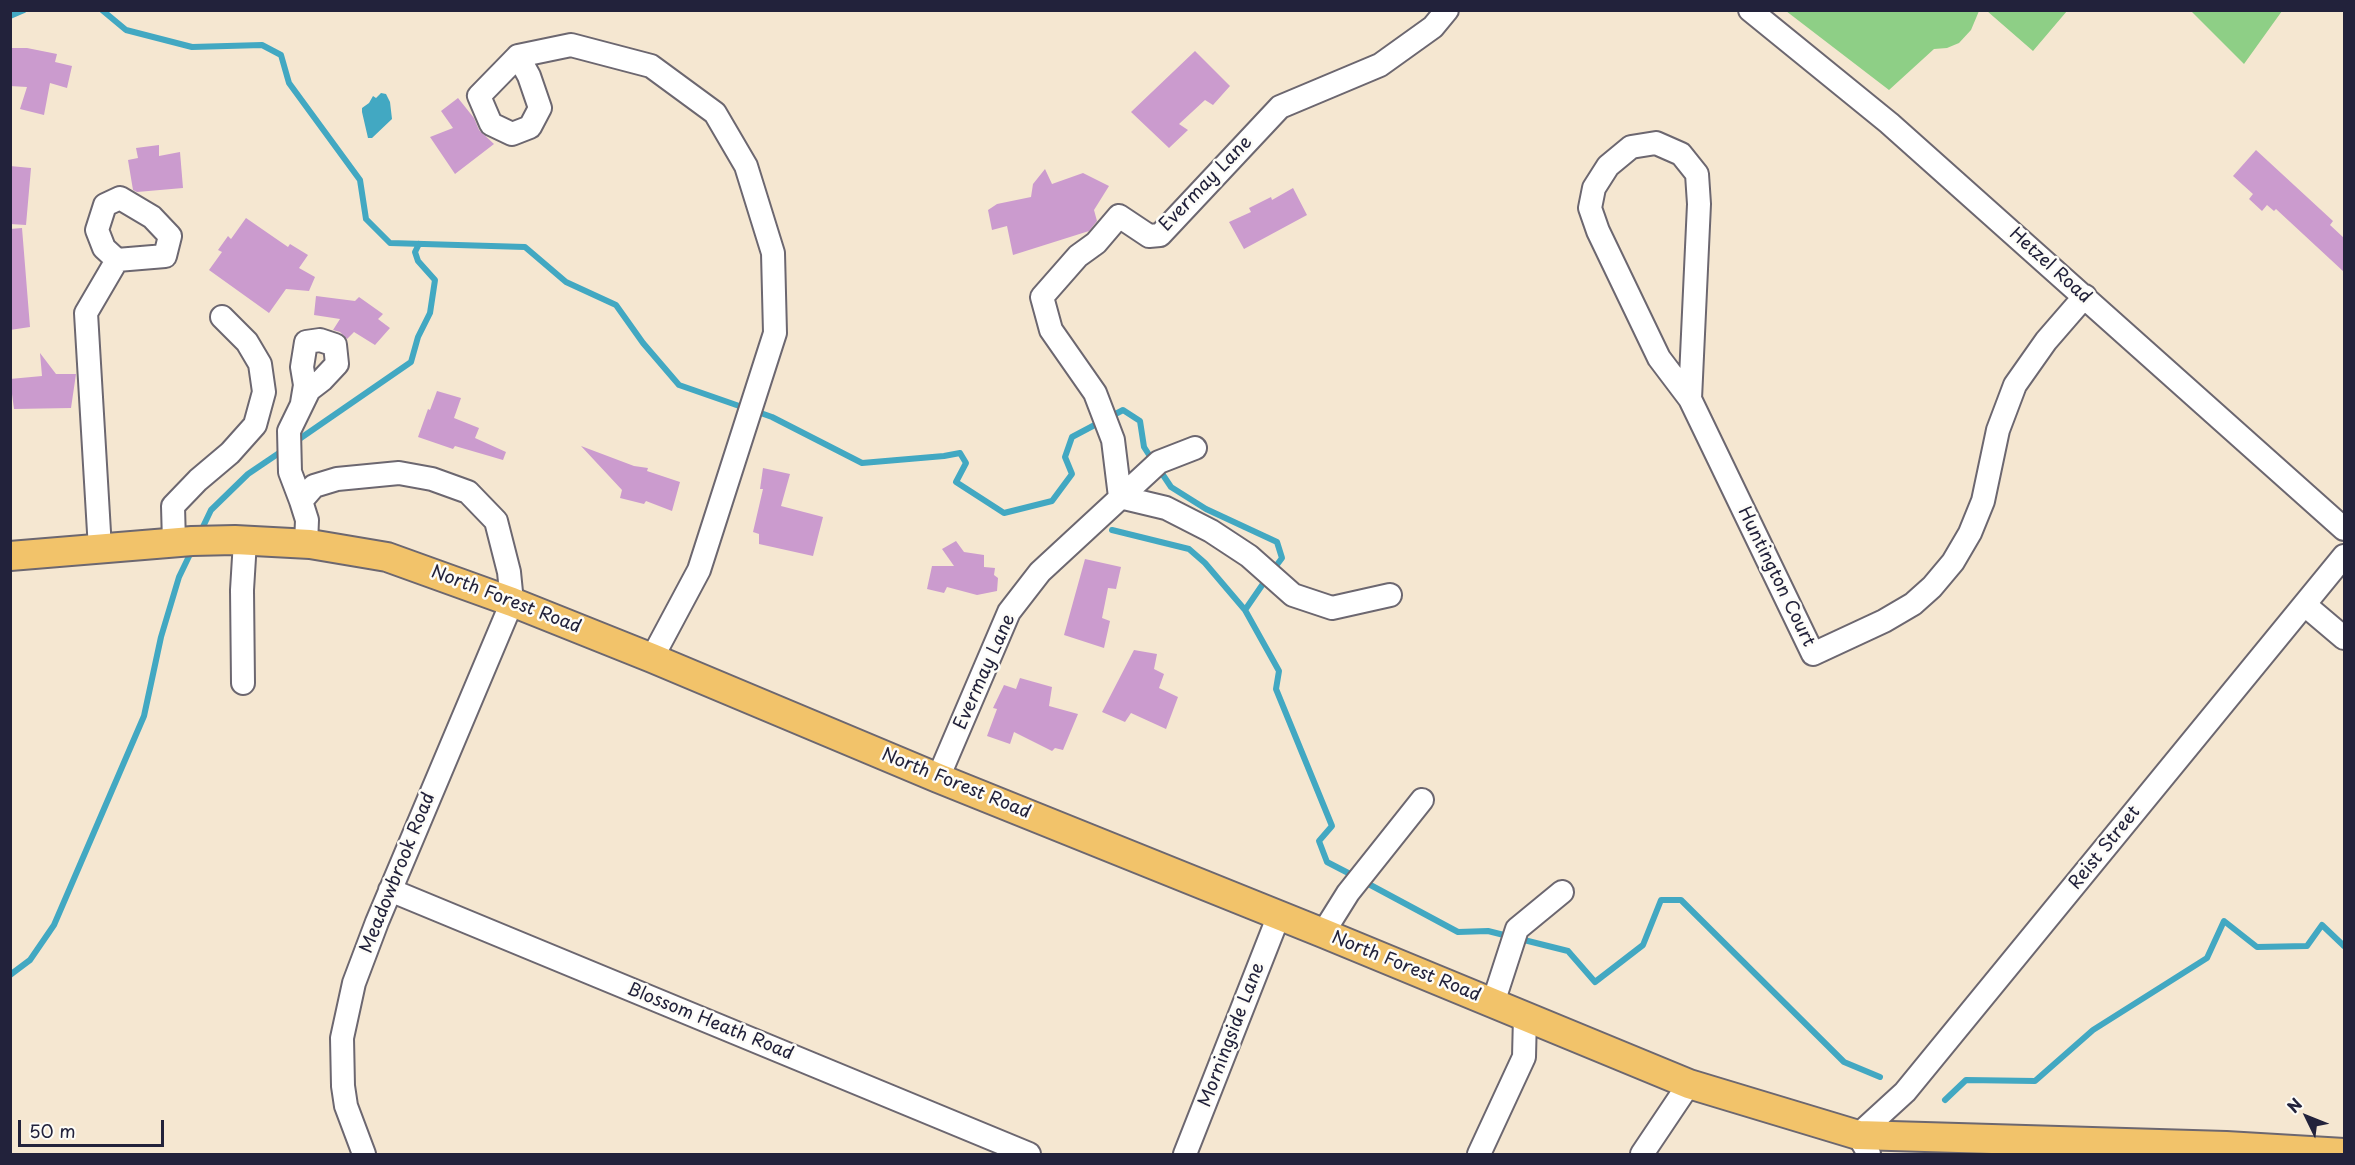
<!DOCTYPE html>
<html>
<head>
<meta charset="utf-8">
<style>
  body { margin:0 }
  #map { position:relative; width:2355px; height:1165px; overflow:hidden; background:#f5e7d1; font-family:"Playpen Sans",sans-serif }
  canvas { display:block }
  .frame { position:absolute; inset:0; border:12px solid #22223b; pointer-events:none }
  .north { position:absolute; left:2277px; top:1087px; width:60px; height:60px; -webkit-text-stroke:4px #fdfcf7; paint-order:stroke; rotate:313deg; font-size:16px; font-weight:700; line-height:24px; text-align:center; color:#22223b }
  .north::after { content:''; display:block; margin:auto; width:21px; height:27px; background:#22223b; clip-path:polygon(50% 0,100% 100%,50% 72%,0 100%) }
  .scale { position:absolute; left:18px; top:1120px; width:146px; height:27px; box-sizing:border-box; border:3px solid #22223b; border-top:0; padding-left:8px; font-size:18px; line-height:21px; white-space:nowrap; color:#22223b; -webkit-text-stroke:4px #fdfcf7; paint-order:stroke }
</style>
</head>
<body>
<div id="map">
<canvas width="2355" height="1165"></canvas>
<div class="frame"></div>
<div class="north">N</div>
<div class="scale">50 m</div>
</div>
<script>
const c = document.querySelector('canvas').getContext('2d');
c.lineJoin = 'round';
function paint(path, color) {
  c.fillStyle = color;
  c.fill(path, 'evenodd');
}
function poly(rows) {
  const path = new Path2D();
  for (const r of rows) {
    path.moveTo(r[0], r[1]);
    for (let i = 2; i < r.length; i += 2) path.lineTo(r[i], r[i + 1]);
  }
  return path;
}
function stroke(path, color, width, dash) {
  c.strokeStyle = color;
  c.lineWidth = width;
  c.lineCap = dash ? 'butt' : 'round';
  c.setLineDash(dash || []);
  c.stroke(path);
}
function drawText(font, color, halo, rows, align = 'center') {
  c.font = font + ' "Playpen Sans",sans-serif';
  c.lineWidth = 5;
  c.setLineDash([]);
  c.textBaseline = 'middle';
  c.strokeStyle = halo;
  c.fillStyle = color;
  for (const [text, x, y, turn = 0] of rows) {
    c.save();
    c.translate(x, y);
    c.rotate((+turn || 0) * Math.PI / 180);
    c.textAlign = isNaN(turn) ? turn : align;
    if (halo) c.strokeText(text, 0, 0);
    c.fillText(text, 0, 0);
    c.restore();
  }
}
paint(poly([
  [1786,11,1979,11,1971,30,1959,43,1947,48,1934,49,1889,90],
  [1987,11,2067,11,2033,51],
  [2191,11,2282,11,2244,64]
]), '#8ecf86');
paint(poly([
  [381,93,386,94,390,102,392,119,372,138,368,138,362,112,362,108,369,103,373,96,376,98]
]), '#42a8c2');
stroke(poly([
  [102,10,126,30,192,47,262,45,281,55,289,83,360,180,366,219,390,243,525,247,566,282,616,305,643,343,679,385,745,408],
  [10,16,24,10],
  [755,411,772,417,862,463,944,456,960,453,966,463,956,482,1004,513,1052,501,1072,474,1065,457,1072,437,1123,410,1140,421,1144,447,1153,461],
  [295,442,411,362,418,337,430,313,435,280,418,261,415,252,419,244],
  [1159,469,1171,487,1206,509,1277,542,1282,558,1273,570],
  [1112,530,1189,549,1205,563,1245,610],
  [200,533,211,510,248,474,285,449],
  [1267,578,1245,610,1279,671,1276,689,1332,826,1319,841,1327,862,1354,876],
  [1363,881,1458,932,1488,931,1568,951,1595,982,1643,945,1661,900,1681,900,1844,1062,1880,1077],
  [10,975,30,960,54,925,144,716,161,637,179,577,193,548],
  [1945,1100,1966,1080,2035,1081,2093,1030,2207,958,2224,921,2257,947,2307,946,2322,925,2344,946]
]), '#42a8c2', 6);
paint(poly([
  [10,48,27,48,57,54,55,62,72,66,67,88,50,83,44,115,20,109,27,87,10,86],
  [1195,51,1230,86,1213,105,1205,100,1179,124,1188,130,1169,148,1131,112],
  [458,98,474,118,479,130,494,144,455,174,430,137,453,128,441,111],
  [159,145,159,156,180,152,183,188,137,192,133,190,128,160,138,158,136,148],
  [2256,150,2333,221,2330,225,2344,238,2344,272,2276,209,2274,211,2267,205,2262,211,2249,199,2253,194,2233,176],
  [10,166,31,168,26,225,10,224],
  [1045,169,1052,184,1083,173,1109,186,1094,210,1097,221,1089,231,1013,255,1007,226,992,230,988,210,997,204,1031,197,1033,184],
  [1293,188,1307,215,1244,249,1229,222,1251,212,1249,208,1271,197,1272,200],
  [246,218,288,247,290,244,308,255,299,268,315,277,309,291,286,289,269,313,209,270,222,252,218,250,228,236,231,239],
  [22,228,30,327,10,330,10,229],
  [316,296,355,301,359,297,383,314,378,319,390,328,375,345,354,332,347,339,340,332,333,330,340,319,314,315],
  [40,353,56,374,76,374,71,408,14,409,10,379,42,376],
  [437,391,461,398,454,418,479,428,475,438,506,452,503,460,455,446,453,449,418,437,428,409,430,410],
  [581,446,634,466,648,468,647,471,680,482,672,511,646,501,644,504,620,498,622,490],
  [763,468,790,474,781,506,823,517,813,556,759,544,759,534,753,532,763,489,760,489],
  [956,541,964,552,984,555,984,567,995,568,994,575,998,578,997,591,977,595,947,587,944,593,927,589,932,566,954,566,942,549],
  [1085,559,1121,567,1116,589,1108,588,1102,618,1110,621,1104,648,1064,635],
  [1134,650,1157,654,1154,669,1164,674,1159,688,1178,697,1166,729,1131,713,1125,722,1102,712],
  [1020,678,1052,687,1049,706,1078,714,1063,750,1055,748,1052,751,1014,732,1010,744,987,736,997,709,993,708,1004,685,1016,689]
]), '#cb9bce');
const minor = poly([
  [1750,10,1889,123,2344,529],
  [518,56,529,76,540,108,530,127,512,134,491,124,479,96,518,56,571,45,651,66,715,113,746,166,773,253,775,333,699,570,652,658],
  [1690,399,1699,204,1697,174,1681,154,1656,143,1631,147,1608,166,1594,188,1590,208,1598,231,1659,358,1690,399,1813,654,1884,621,1913,604,1932,587,1953,562,1970,533,1983,501,1998,430,2015,385,2046,341,2085,296],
  [301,501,290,472,289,431,309,390,322,380,337,364,335,345,320,340,306,342,302,367,305,385,302,403],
  [174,543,173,506,198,480,230,453,255,425,264,392,260,364,247,342,222,317],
  [306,544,307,520,301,501,314,486,337,479,399,473,432,479,468,492,496,521,509,572,512,602,377,922,354,983,342,1038,343,1086,346,1106,364,1154],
  [100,549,86,313,117,260,165,256,170,236,152,217,120,198,105,205,97,230,104,248,117,260],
  [1390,595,1332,608,1293,595,1249,556,1211,531,1166,508,1120,497,1113,440,1095,393,1051,330,1042,297,1078,256,1096,243,1119,216,1149,236,1160,235,1280,107,1380,65,1433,27,1447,10],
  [2305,605,2344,638],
  [243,683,242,590,245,541],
  [938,778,1009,612,1040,572,1159,462,1195,448],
  [390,890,1029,1154],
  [1323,933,1348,893,1422,800],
  [1493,1003,1517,929,1562,892],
  [1185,1154,1279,915],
  [1479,1154,1524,1057,1525,1016],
  [1642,1154,1689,1084],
  [1869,1154,1858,1135,1905,1092,2344,556]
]);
const major = poly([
  [10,556,192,541,235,540,310,544,387,557,512,602,652,658,938,778,1323,933,1689,1084,1858,1135,2226,1146,2344,1153]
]);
stroke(minor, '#6c6770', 26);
stroke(major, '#6c6770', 32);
stroke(minor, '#fff', 22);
stroke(major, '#f2c36a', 28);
drawText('18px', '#22223b', '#fdfcf7', [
  ["Evermay Lane",1206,184,-46],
  ["Hetzel Road",2050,266,42],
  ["Huntington Court",1776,577,64],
  ["North Forest Road",506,600,21],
  ["Evermay Lane",985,672,-66],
  ["North Forest Road",956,784,22],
  ["Reist Street",2105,848,-51],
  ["Meadowbrook Road",398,873,-68],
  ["North Forest Road",1406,967,22],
  ["Blossom Heath Road",710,1022,22],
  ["Morningside Lane",1232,1035,-69]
]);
</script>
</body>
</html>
